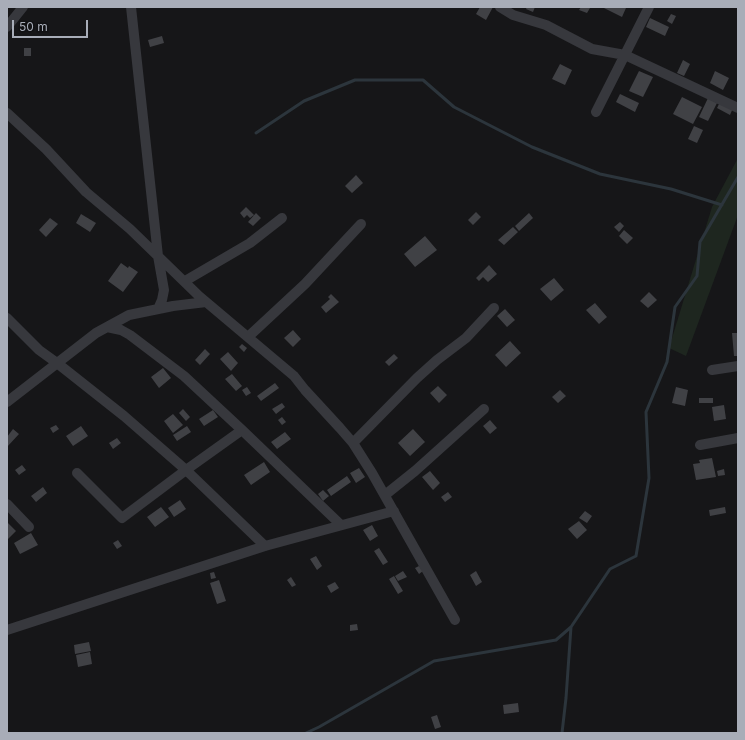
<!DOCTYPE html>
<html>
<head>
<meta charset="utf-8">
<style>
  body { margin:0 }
  #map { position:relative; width:745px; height:740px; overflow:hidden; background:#161618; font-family:Inter,sans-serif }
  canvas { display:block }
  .frame { position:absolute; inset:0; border:8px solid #a8adb8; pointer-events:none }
  .scale { position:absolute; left:12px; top:20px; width:76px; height:18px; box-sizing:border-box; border:2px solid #a8adb8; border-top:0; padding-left:5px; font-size:12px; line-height:14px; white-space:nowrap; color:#a8adb8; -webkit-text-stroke:3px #111113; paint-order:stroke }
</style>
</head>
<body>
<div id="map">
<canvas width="745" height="740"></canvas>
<div class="frame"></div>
<div class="scale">50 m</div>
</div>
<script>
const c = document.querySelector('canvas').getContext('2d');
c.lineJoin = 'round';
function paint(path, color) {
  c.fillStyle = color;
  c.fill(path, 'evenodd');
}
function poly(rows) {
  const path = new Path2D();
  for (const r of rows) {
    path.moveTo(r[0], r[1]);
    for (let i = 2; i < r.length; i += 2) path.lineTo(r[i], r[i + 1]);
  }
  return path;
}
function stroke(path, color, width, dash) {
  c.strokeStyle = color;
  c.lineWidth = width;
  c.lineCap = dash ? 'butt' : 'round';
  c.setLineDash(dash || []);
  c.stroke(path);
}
paint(poly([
  [738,158,738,215,686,356,669,348,712,207]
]), '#1e261f');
stroke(poly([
  [256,133,304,101,355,80,423,80,454,107,532,147,600,174,671,189,722,205],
  [306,733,319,727,434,661,556,640,571,627,610,569,636,556,649,478,646,412,667,362,675,307,697,276,700,242,738,177],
  [562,733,566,698,571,627]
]), '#2c353c', 3);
paint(poly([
  [480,7,493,7,486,20,476,14],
  [527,7,535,7,533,12,526,9],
  [581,7,589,7,590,8,587,13,579,10],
  [602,7,617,7,614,13],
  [617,7,626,8,622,17,614,13],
  [671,14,676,16,672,24,667,21],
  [650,18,669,27,665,36,646,27],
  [162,36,164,43,150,47,148,40],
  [24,48,31,48,31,56,24,56],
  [683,60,690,64,684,76,677,73],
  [560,64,572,70,565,85,552,79],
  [639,71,653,77,643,97,629,91],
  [715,71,729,78,723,90,710,83],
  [620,94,639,103,635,112,616,102],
  [682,97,702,107,693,124,673,114],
  [708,98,717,103,708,121,699,117],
  [720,102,733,108,730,115,717,108],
  [694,126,703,130,697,143,688,139],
  [356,175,363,183,352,193,345,186],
  [246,207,254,215,250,218,247,215,244,218,240,213],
  [476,212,481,217,473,225,468,220],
  [256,213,261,218,253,226,248,222],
  [529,213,533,218,519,231,515,226],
  [81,214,96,223,90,232,76,223],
  [50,218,58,224,46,237,39,230],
  [620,222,624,226,619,232,614,227],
  [513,227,518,232,504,245,498,240],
  [624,230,633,238,627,244,619,236],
  [425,236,437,250,415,267,404,254],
  [121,263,128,268,129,266,138,272,123,292,108,281],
  [489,265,497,274,488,282,483,277,479,281,476,278],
  [554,278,564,290,551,301,540,289],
  [649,292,657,300,648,308,640,301],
  [331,294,339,302,326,313,321,307,330,299,328,297],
  [595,303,607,317,599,324,586,310],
  [505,309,515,320,507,327,497,316],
  [293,330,301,339,293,347,284,338],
  [732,333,738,333,738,356,734,356],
  [510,341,521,353,506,367,495,355],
  [242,344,247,348,244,352,239,347],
  [205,349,210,354,200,365,195,360],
  [228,352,238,363,231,371,220,359],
  [394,354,398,358,389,366,385,362],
  [163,368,171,378,159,388,151,377],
  [232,374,242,386,236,391,225,379],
  [275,383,279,388,261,401,257,396],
  [438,386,447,395,439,403,430,393],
  [247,387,251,393,246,396,242,390],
  [676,387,688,390,685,406,672,403],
  [560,390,566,396,558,403,552,397],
  [699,398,713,398,713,403,699,403],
  [282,403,285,407,276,414,272,409],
  [724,405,726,419,714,421,712,407],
  [183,409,190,417,186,421,179,413],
  [213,410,218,417,204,426,199,419],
  [173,414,183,425,173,433,164,421],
  [282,417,286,422,282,425,278,420],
  [490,420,497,428,490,434,483,426],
  [56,425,59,429,53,433,50,428],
  [81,426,88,436,73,446,66,436],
  [187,426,191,432,177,441,173,435],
  [13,429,19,434,7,447,7,437],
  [413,429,425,442,410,456,398,443],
  [285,432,291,439,277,449,271,442],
  [117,438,121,443,113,449,109,443],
  [712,458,716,477,696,480,693,464,700,463,699,460],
  [264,462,270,472,251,485,244,475],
  [22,465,26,470,19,475,15,470],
  [359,468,365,477,356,483,350,473],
  [724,469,725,475,718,476,717,471],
  [430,471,440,483,433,490,422,477],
  [347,476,351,482,331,496,327,490],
  [43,487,47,493,36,502,31,496],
  [323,490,329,496,323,501,318,494],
  [448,492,452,497,445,502,441,497],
  [180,500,186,509,174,517,168,508],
  [161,507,169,517,155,527,147,517],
  [725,507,726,513,710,516,709,510],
  [585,511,592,516,587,523,579,518],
  [579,521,587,530,577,539,568,529],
  [7,522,16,531,7,540],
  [372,525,378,536,370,541,363,530],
  [31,533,38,545,20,554,14,543],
  [118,540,122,546,117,549,113,543],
  [379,548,388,562,383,565,374,551],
  [316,556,322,566,317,570,310,559],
  [419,566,423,571,419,574,415,568],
  [403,571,407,577,398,581,395,576],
  [476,571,482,582,476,586,470,575],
  [214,572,216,578,211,579,210,573],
  [394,576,403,591,398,594,389,579],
  [291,577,296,585,292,587,287,580],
  [219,580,226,601,217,604,210,583],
  [335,582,339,588,331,593,327,586],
  [357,624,358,630,350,631,350,625],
  [89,642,91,651,75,654,74,645],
  [90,652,92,664,78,667,76,655],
  [518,703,519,712,504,714,503,705],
  [437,715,441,727,435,729,431,717]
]), '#404145');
stroke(poly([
  [131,7,158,256,164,290,162,300,158,309],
  [500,7,513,15,546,25,592,49,625,55,738,108],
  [7,27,23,7],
  [596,112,649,7],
  [7,113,46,149,86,192,130,229,199,296,294,376,305,390,340,428,353,443,372,473,455,620],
  [185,281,250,243,282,218],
  [7,318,39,350,57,363,124,416,186,470,265,546],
  [107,327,121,330,130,335,184,376,242,430,341,525],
  [248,337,305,284,361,224],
  [712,370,738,366],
  [7,402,96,333,129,315,173,306,206,302],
  [353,443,417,378,437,360,466,338,494,308],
  [700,445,738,438],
  [77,473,122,518,186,470,242,430],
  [385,495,415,471,484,409],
  [7,504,29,527],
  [7,630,265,546,394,511]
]), '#37383d', 10);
</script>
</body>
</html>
